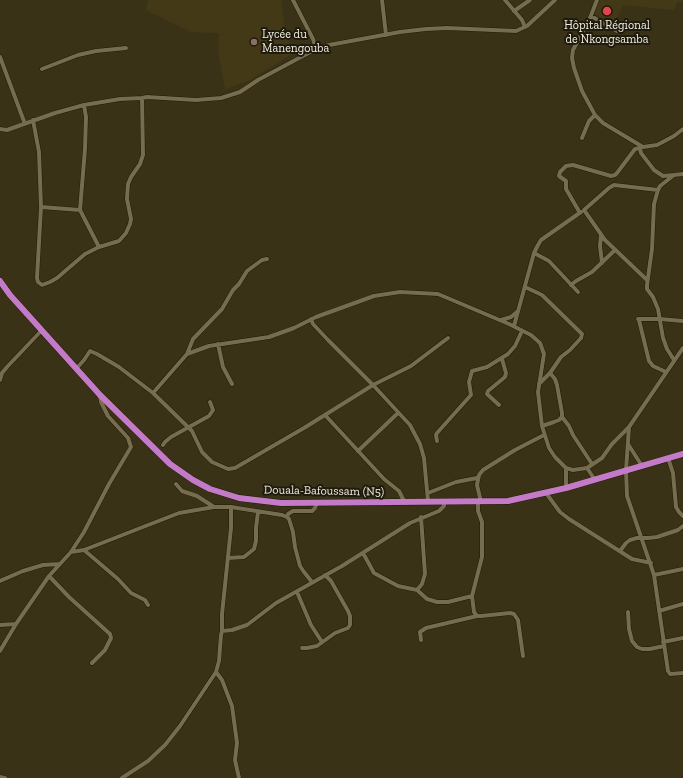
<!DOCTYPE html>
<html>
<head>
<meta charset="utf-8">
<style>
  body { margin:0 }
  canvas { display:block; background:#3a3217 }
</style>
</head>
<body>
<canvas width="683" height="778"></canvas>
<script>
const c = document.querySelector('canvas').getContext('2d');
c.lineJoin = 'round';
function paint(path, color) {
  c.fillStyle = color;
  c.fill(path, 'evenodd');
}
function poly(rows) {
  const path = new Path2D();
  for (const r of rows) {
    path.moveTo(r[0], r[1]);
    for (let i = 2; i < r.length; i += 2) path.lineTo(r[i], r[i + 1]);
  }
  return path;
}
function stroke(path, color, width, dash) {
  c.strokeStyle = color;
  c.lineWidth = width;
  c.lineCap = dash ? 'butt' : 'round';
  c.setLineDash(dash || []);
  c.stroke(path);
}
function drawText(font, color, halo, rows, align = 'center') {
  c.font = font + ' "Zilla Slab",serif';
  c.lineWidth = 4;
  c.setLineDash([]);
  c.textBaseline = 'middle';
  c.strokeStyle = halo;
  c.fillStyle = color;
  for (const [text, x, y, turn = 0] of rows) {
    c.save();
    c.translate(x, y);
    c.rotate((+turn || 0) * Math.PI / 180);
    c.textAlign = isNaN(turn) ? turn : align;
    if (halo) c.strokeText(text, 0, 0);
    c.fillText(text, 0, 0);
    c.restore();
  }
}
paint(poly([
  [148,0,281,0,284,27,286,29,292,54,248,81,225,89,218,51,219,33,191,32,146,10],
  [600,0,683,0,683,2,677,2,674,10,623,5,613,26,593,13]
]), '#443916');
const minor = poly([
  [293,0,313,39,316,49],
  [382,0,386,35],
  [505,0,522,20,525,27],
  [597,0,590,18,573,50,572,58,574,68,582,91,595,115,603,123,643,147,657,145,674,136,683,129],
  [514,11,530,0],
  [590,18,591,16,617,31,622,30,632,24],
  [0,57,25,124],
  [42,69,78,55,96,51,126,48],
  [84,105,86,117,85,149,80,210,99,247],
  [33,120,39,152,41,207,37,278,38,282,42,285,50,282,57,278,85,254,99,247,119,241,126,233,130,224,131,219,127,199,128,184,131,177,140,164,143,155,142,98],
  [0,129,7,130,55,113,84,105,120,99,142,98,147,97,196,100,221,98,240,92,258,80,316,49,329,45,400,32,426,29,447,28,516,31,527,26,555,0],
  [582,138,589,121,595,115],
  [641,148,640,148,641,153,654,170,663,176,674,175],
  [41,207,80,210],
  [580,213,566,189,566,181,559,176,560,172,566,166,573,165,611,176,615,175,617,173,635,149,640,148],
  [601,235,600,246,602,263],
  [534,253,549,261,578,292],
  [647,280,605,240,584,210,609,188,614,185,658,190],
  [571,285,576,281,592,272,615,250],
  [525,287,542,295,582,334,581,338,570,350,561,357,550,373,539,384],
  [311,319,313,324,328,340,373,385,410,425,420,444,424,458,428,501],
  [638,319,660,319,683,321],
  [501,320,511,317,518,311],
  [639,320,649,361,653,366,666,372],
  [514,326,534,253,538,245,541,240,581,212],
  [218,344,223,367,232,384],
  [683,348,629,427,626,470,627,496,654,575,668,671,670,674,683,673],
  [187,354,209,346,269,337,294,328,316,317,374,296,400,292,438,294,509,324,531,335,540,343,544,354,538,392,542,426,549,448,555,457,566,468,573,470,587,468,602,458,612,444,629,427],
  [674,360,667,349,663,338,658,309,653,297,647,289,647,285,652,249,654,204,658,190,660,186,674,175,683,174],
  [76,369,84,360,90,351,97,354,119,367,153,393,192,431,202,452,212,462,228,469,235,468,304,428,373,385,411,366,448,338],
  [0,380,2,373,7,367,42,330],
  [153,393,187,354,193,339,222,309,233,290,239,284,247,271,262,260,267,259],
  [499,405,487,394,488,391,505,377,506,373,502,359],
  [325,415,384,479,399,491,405,503],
  [562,417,569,426,573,435,592,464],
  [542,426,554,422,559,420,562,417,562,413,557,385,555,379,550,373],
  [437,441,436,435,437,433,471,395,469,382,472,371,487,367,508,354,515,346,522,331],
  [628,444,642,466],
  [163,445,165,442,171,437,209,416,213,410,210,402],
  [358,451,398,413],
  [668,458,673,473,676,507,679,512,683,516],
  [566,468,566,488],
  [587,468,595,480],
  [176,484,182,491,197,496,214,507],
  [428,493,456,482,477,478],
  [546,493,560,512,569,519,632,559,651,563],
  [478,502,478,511,482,522,482,557,472,596,474,612,477,616,481,616,510,613,514,614,518,620,523,656],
  [481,502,477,485,479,475,483,470,515,450,544,435],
  [287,517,288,514,293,511,312,511,315,508,317,502],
  [84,550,118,579,131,593,145,600,148,605],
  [620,551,626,543,630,540,637,538,648,538,657,537,678,530,683,526],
  [71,552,84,550,179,513,214,507,231,507,282,515,287,517,289,519,293,532,295,547,300,566,304,572,312,582],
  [363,553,374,573,398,586,417,590,427,599,437,602,448,602,472,596],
  [228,558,244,557,254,549,256,541,256,528,258,512],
  [654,575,683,569],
  [49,576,69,597,110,634,111,638,105,650,92,663],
  [0,581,23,571,43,565,60,564],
  [417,590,422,584,425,574,421,517],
  [297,592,311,625,322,642],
  [659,611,683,604],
  [628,612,629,629,632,641,637,647,642,649,650,649,664,646],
  [0,625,16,624],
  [222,631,222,614,231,528,231,507],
  [421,640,420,632,426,628,477,616],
  [663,642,683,638],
  [302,648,307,648,317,646,335,633,348,628,350,625,350,616,348,611,331,581,325,575],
  [0,651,16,624,49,576,71,552,84,532,109,484,131,447,128,438,108,416,101,402,100,395],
  [216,672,222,680,232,706,237,743,235,760,239,778],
  [0,777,5,778],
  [122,778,148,761,165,745,180,726,216,672,219,661,221,635,222,631,232,630,247,625,276,603,342,566,410,523,439,511,444,506,444,501]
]);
const highway = poly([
  [0,281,10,295,100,395,170,464,193,480,210,489,239,498,281,503,508,501,566,488,683,454]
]);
stroke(minor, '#211a00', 5);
stroke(highway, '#211a00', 7);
stroke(minor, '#766d50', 4);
stroke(highway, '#c37bc7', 6);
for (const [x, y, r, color] of [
  [607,11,5,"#e0444e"],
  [254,42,4,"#8d6e63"]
]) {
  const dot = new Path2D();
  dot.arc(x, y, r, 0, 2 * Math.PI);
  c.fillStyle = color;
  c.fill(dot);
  stroke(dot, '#1e1a0e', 1.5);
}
drawText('12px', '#f2eedd', '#1e1a0e', [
  ["Hôpital Régional",607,26],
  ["de Nkongsamba",607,40],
  ["Lycée du",262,35,"left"],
  ["Manengouba",262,49,"left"]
]);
drawText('12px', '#f2eedd', '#1e1a0e', [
  ["Douala-Bafoussam (N5)",324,491,1]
]);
</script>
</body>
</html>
